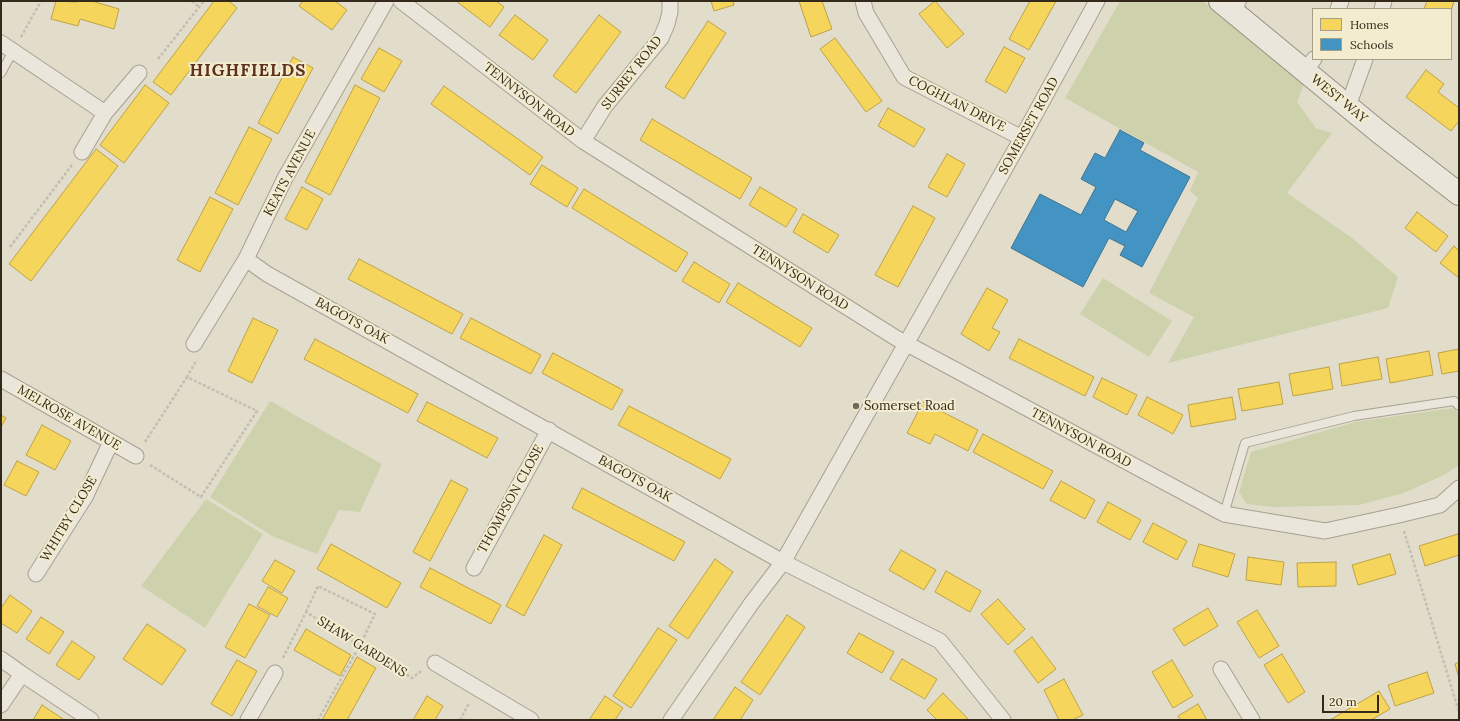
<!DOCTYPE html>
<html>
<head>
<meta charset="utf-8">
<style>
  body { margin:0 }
  #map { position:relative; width:1460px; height:721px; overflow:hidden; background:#e2ddca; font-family:Lora,serif }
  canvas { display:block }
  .frame { position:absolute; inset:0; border:2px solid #342a1c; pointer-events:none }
  .legend { position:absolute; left:1312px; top:8px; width:140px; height:52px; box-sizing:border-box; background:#f4ecce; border:1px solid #a79e87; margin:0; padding:5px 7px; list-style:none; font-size:12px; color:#342a1c }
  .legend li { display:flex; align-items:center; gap:8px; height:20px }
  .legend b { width:20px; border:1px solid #a79e87 }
  .scale { position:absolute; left:1322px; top:695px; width:57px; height:18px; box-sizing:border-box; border:2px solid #342a1c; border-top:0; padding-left:5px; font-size:12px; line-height:14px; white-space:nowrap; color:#342a1c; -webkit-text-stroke:3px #f4ecce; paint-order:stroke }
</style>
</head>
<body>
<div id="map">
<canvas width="1460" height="721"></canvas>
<div class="frame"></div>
<ul class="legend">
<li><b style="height:11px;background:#f6d55c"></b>Homes</li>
<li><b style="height:11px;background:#4393c3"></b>Schools</li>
</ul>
<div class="scale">20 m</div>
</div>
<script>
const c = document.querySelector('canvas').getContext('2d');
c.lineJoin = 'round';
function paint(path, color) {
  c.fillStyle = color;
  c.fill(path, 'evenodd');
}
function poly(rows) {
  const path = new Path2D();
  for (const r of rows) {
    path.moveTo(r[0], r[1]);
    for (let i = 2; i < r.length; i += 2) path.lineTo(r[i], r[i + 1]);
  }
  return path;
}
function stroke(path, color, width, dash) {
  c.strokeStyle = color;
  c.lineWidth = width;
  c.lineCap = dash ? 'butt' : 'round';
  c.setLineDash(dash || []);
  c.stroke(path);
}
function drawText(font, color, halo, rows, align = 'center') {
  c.font = font + ' Lora,serif';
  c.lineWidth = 4;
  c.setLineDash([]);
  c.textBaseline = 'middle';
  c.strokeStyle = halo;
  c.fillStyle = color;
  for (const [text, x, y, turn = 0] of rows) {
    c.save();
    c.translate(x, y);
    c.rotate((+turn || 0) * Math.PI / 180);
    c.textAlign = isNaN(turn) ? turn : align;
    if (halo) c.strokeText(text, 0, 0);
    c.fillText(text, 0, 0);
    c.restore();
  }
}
paint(poly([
  [1120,1,1203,1,1305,82,1297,102,1316,128,1332,133,1287,193,1352,238,1398,277,1388,308,1168,363,1194,317,1149,293,1198,198,1190,191,1198,172,1065,98],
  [1103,278,1172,321,1149,357,1080,314],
  [270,401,382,464,360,512,339,510,317,554,272,536,210,497],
  [1453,408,1459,413,1459,465,1446,474,1404,493,1359,505,1273,507,1247,504,1239,492,1251,452,1355,422],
  [206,499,263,534,205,628,141,586]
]), '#ced2ac');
const homes = poly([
  [56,1,77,2,77,1,95,1,95,2,119,9,114,29,80,19,78,26,51,19,56,1],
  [214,1,229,1,237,8,171,95,153,82,214,1],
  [303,1,335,1,347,10,332,30,299,6,303,1],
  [456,1,496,1,504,7,490,27,456,1],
  [711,1,733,1,734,5,714,11,711,1],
  [799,1,822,1,832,29,811,37,799,1],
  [935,1,964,34,947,48,919,14,935,1],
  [1030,1,1056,1,1029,50,1009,39,1030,1],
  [1427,1,1454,1,1451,11,1451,9,1424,9,1427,1],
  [515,15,548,40,533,60,499,35,515,15],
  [599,15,621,32,576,93,553,76,599,15],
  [708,21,726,33,684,99,665,87,708,21],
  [835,38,882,101,866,112,820,49,835,38],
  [1004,47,1025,58,1006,93,985,81,1004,47],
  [379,48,402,61,384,92,361,79,379,48],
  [293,57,313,68,278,134,258,123,293,57],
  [1426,70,1444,84,1438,92,1459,108,1459,121,1451,131,1406,97,1426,70],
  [145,85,169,103,124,163,100,145,145,85],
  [355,85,380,98,330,195,305,182,355,85],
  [444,86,543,157,530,175,431,104,444,86],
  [888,108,925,129,914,147,878,126,888,108],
  [652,119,752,178,740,199,640,140,652,119],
  [249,127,272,139,238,205,215,193,249,127],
  [96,149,118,166,31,281,9,264,96,149],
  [947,154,965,164,947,197,928,187,947,154],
  [542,165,578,188,567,207,530,184,542,165],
  [302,187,323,199,307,230,285,219,302,187],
  [760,187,797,209,786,227,749,205,760,187],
  [584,189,688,253,676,272,572,208,584,189],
  [210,197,233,209,200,272,177,260,210,197],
  [913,206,935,218,898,287,875,275,913,206],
  [1417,212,1448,236,1436,252,1405,228,1417,212],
  [803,214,839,235,828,253,793,232,803,214],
  [1454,246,1459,251,1459,278,1440,263,1454,246],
  [359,259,463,314,452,334,348,279,359,259],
  [694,262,730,284,719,303,682,281,694,262],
  [738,283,812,328,800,347,726,302,738,283],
  [987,288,1008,300,992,328,1000,332,989,351,961,334,987,288],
  [253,318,278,330,252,383,228,371,253,318],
  [471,318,541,355,531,374,460,338,471,318],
  [315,339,418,394,408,413,304,359,315,339],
  [1019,339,1094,377,1085,396,1009,358,1019,339],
  [1459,349,1459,371,1442,374,1438,353,1459,349],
  [1429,351,1433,375,1390,383,1386,359,1429,351],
  [553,353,623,390,612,410,542,373,553,353],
  [1378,357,1382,379,1342,386,1339,364,1378,357],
  [1329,367,1333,389,1293,396,1289,374,1329,367],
  [1102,378,1137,395,1127,415,1093,397,1102,378],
  [1279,382,1283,404,1242,411,1238,389,1279,382],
  [1147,397,1183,415,1173,434,1138,415,1147,397],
  [1232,397,1236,419,1191,427,1188,405,1232,397],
  [427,402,498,438,487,458,417,421,427,402],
  [923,402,978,430,968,451,935,434,930,444,907,433,923,402],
  [629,406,731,459,720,479,618,425,629,406],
  [1,415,6,418,1,427,1,415],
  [42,425,71,441,55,470,26,455,42,425],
  [983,434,1053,471,1043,489,973,452,983,434],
  [17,461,39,472,26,496,4,485,17,461],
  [451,480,468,489,430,561,413,552,451,480],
  [1061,481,1095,500,1085,519,1050,500,1061,481],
  [582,488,685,542,674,561,572,508,582,488],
  [1108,502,1141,520,1130,540,1097,522,1108,502],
  [1153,523,1187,541,1177,560,1143,542,1153,523],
  [1458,534,1459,538,1459,555,1425,566,1419,546,1458,534],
  [544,535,562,545,524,616,506,606,544,535],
  [331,544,401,583,387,608,317,569,331,544],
  [1199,544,1235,554,1228,577,1192,566,1199,544],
  [901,550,936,570,924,590,889,570,901,550],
  [1390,554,1396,574,1358,585,1352,565,1390,554],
  [1248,557,1284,562,1281,585,1246,580,1248,557],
  [715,559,733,572,688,639,669,626,715,559],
  [275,560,295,571,282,593,262,581,275,560],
  [1336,562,1336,586,1298,587,1297,563,1336,562],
  [430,568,501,605,491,624,420,587,430,568],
  [946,571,981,591,970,612,935,592,946,571],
  [268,587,288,598,277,617,257,606,268,587],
  [10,595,32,611,17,633,1,623,1,608,10,595],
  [998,599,1025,629,1008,645,981,614,998,599],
  [249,604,270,615,245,658,225,647,249,604],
  [1208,608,1218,626,1184,646,1173,629,1208,608],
  [1257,610,1279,646,1259,658,1237,622,1257,610],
  [787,615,805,627,760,695,741,682,787,615],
  [41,617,64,632,49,654,26,639,41,617],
  [147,624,186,650,162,685,123,659,147,624],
  [658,628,677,640,631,708,613,696,658,628],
  [306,629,351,655,340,676,294,650,306,629],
  [859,633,894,652,882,673,847,653,859,633],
  [1032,637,1056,669,1038,683,1014,651,1032,637],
  [72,641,95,657,79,680,56,665,72,641],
  [1282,654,1305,692,1288,703,1264,665,1282,654],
  [357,657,376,668,347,720,322,720,357,657],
  [902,659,937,679,925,699,890,679,902,659],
  [237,660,257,671,232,716,211,704,237,660],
  [1172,660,1193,696,1173,708,1152,672,1172,660],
  [1459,662,1459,678,1455,664,1459,662],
  [1427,672,1434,693,1395,706,1388,685,1427,672],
  [1064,679,1083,715,1072,720,1059,720,1044,690,1064,679],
  [735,687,753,700,740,720,713,720,735,687],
  [1379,691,1390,709,1371,720,1330,720,1379,691],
  [943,693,969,720,937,720,927,710,943,693],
  [427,696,443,706,435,720,413,720,427,696],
  [605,696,623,708,615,720,589,720,605,696],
  [1198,704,1207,720,1180,720,1178,716,1198,704],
  [42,705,63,719,63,720,33,720,42,705]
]);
paint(homes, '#f6d55c');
stroke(homes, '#bca249', 1);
const schools = poly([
  [1120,130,1144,143,1140,150,1190,177,1142,267,1120,255,1125,246,1109,238,1083,287,1011,248,1040,194,1081,215,1096,187,1081,179,1095,153,1105,158,1120,130],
  [1115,199,1138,211,1126,232,1104,220,1115,199]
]);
paint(schools, '#4393c3');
stroke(schools, '#3e7491', 1);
const lane = poly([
  [1237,14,1242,1],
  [1,73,13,51],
  [1224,514,1245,443,1354,416,1454,401,1459,406]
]);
const street = poly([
  [401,1,583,141,896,338,1224,514,1325,531,1399,515,1440,505,1459,488],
  [863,1,866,13,904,77,1022,138],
  [1338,9,1341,1],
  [1382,9,1384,1],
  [1,43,105,113,139,73],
  [1305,71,1314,59],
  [1348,106,1365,59],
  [583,141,605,106,661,38,667,24,670,12,670,1],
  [82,152,105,113],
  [246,259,267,274,783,562,940,641,1003,720],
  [194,344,246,259,285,178,386,1],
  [1,379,136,456],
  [474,568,549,430],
  [36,574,85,497,111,442],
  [1,659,22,674],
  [435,663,531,720],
  [1221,669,1252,720],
  [1,705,22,674,91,720],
  [248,720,275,673],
  [671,720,751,604,783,562,1022,138,1097,1]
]);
const secondary = poly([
  [1220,1,1379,132,1459,194]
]);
stroke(lane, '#a7a193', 10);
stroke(street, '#a7a193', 17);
stroke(secondary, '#969183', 24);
stroke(poly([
  [192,1,199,7],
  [21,37,41,1],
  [158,59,204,1],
  [10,247,72,165],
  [145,442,187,377],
  [150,465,201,497,257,411,187,377,196,361],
  [1404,531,1459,712],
  [306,612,318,586,375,614,360,645,318,720],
  [283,658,306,612,412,678,421,671],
  [460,720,469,703]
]), '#c2beb2', 2.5, [3, 2]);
stroke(lane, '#eae6db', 8);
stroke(street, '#eae6db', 15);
stroke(secondary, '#eae6db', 22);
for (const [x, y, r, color] of [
  [856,406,4,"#716959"]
]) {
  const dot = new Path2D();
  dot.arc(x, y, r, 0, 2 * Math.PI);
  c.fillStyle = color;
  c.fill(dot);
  stroke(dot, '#f4ecce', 1.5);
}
drawText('13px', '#342a1c', '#f4ecce', [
  ["SURREY ROAD",632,73,-52],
  ["WEST WAY",1339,99,39],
  ["TENNYSON ROAD",529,100,38],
  ["COGHLAN DRIVE",957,104,27],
  ["SOMERSET ROAD",1029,126,-61],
  ["KEATS AVENUE",290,173,-62],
  ["TENNYSON ROAD",800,278,32],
  ["BAGOTS OAK",352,321,29],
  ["MELROSE AVENUE",69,418,30],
  ["TENNYSON ROAD",1081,438,28],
  ["BAGOTS OAK",635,479,29],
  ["THOMPSON CLOSE",511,499,-61],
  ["WHITBY CLOSE",69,519,-59],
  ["SHAW GARDENS",362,647,32]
]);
drawText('13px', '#342a1c', '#f4ecce', [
  ["Somerset Road",864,406]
], 'left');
c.letterSpacing = '1px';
drawText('bold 17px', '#5e311d', '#f4ecce', [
  ["HIGHFIELDS",248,71]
]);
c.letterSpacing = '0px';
</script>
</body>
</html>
